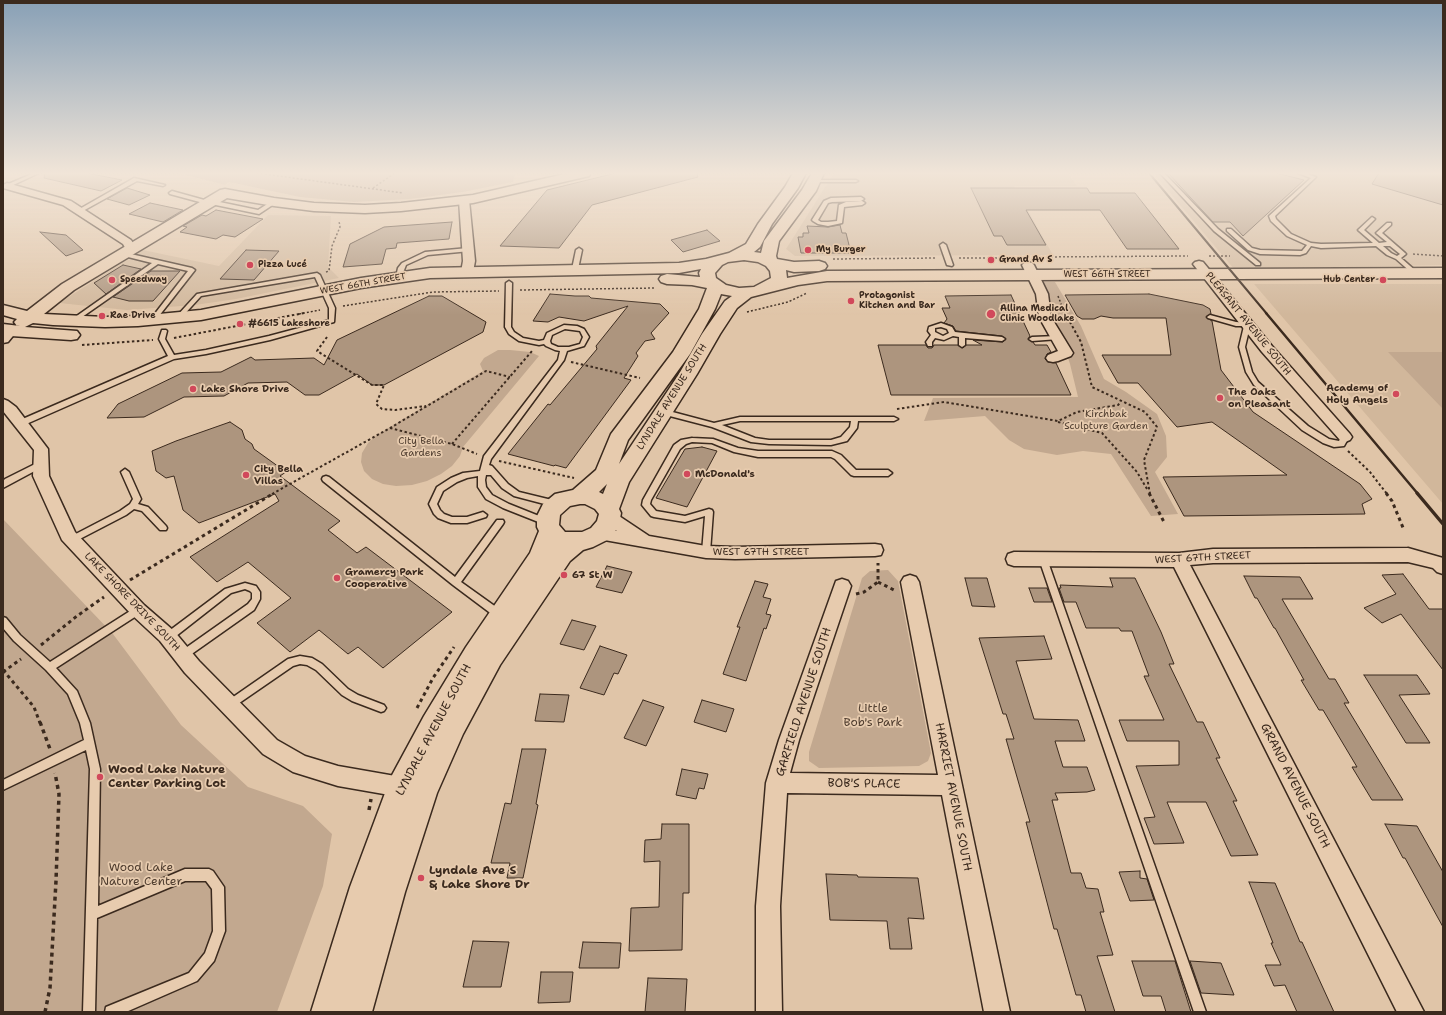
<!DOCTYPE html>
<html>
<head>
<meta charset="utf-8">
<style>
  body { margin:0 }
  #map { position:relative; width:1446px; height:1015px; overflow:hidden; background:#e0c5a8; font-family:"Shantell Sans",sans-serif }
  canvas { display:block }
  .frame { position:absolute; inset:0; border:4px solid #3b2a1e; pointer-events:none }
</style>
</head>
<body>
<div id="map">
<canvas width="1446" height="1015"></canvas>
<div class="frame"></div>
</div>
<script>
const c = document.querySelector('canvas').getContext('2d');
c.lineJoin = 'round';
function paint(path, color) {
  c.fillStyle = color;
  c.fill(path, 'evenodd');
}
function poly(rows) {
  const path = new Path2D();
  for (const r of rows) {
    path.moveTo(r[0], r[1]);
    for (let i = 2; i < r.length; i += 2) path.lineTo(r[i], r[i + 1]);
  }
  return path;
}
function stroke(path, color, width, dash) {
  c.strokeStyle = color;
  c.lineWidth = width;
  c.lineCap = dash ? 'butt' : 'round';
  c.setLineDash(dash || []);
  c.stroke(path);
}
function drawText(font, color, halo, rows, align = 'center') {
  c.font = font + ' "Shantell Sans",sans-serif';
  c.lineWidth = 3.5;
  c.setLineDash([]);
  c.textBaseline = 'middle';
  c.strokeStyle = halo;
  c.fillStyle = color;
  for (const [text, x, y, turn = 0] of rows) {
    c.save();
    c.translate(x, y);
    c.rotate((+turn || 0) * Math.PI / 180);
    c.textAlign = isNaN(turn) ? turn : align;
    if (halo) c.strokeText(text, 0, 0);
    c.fillText(text, 0, 0);
    c.restore();
  }
}
paint(poly([
  [834,173,1068,173,1077,186,1014,186,1053,255,795,256,786,249],
  [1153,173,1443,173,1443,265,1234,269],
  [268,215,331,216,328,267,339,278,236,299,195,305,127,310,59,303,143,250,219,266],
  [1254,284,1443,284,1443,504]
]), '#d1b79b');
paint(poly([
  [178,173,516,173,513,182,463,192,410,199,354,202,300,197,229,182,225,185],
  [1043,282,1055,282,1081,326,1104,379,1126,392,1157,414,1166,436,1167,457,1155,472,1178,514,1151,516,1111,454,1083,451,1057,455,1024,449,1009,440,985,416,924,421,933,398,1078,397,1070,364],
  [498,350,510,350,530,352,539,356,463,447,460,456,452,466,441,474,427,481,412,485,396,486,383,484,372,479,364,471,361,462,362,453,368,443,377,435,483,371,480,364,484,358],
  [1388,352,1443,352,1443,409],
  [3,519,113,634,181,725,248,787,303,806,332,834,323,886,277,1012,3,1012],
  [888,570,898,581,931,753,928,761,919,766,819,768,809,761,809,752,862,578,870,571]
]), '#c2a88f');
const building = poly([
  [45,173,87,173,122,180,101,191,44,178,45,173],
  [616,173,697,173,698,177,592,205,559,248,500,246,547,190,616,173],
  [1168,173,1276,173,1304,180,1243,236,1230,222,1213,222,1168,173],
  [1379,173,1443,173,1443,205,1372,184,1379,173],
  [127,188,150,195,129,205,107,199,127,188],
  [971,188,1087,188,1090,193,1135,193,1179,249,1127,249,1100,210,1026,210,1046,245,1007,245,1002,236,994,236,971,188],
  [150,203,183,210,163,222,129,214,150,203],
  [216,210,263,219,235,237,223,235,216,239,180,232,187,227,183,226,202,215,206,216,216,210],
  [452,222,449,239,397,243,396,248,386,249,382,264,343,267,350,244,384,227,452,222],
  [840,225,842,233,846,233,851,253,801,253,798,237,803,237,803,233,809,233,807,226,828,227,840,225],
  [707,230,720,241,683,252,671,240,707,230],
  [40,232,66,235,83,250,66,256,40,232],
  [246,250,279,251,254,280,220,279,246,250],
  [123,265,141,269,106,294,94,283,123,265],
  [151,271,180,271,153,301,129,301,113,297,151,271],
  [550,294,575,296,589,296,591,298,660,304,669,313,651,333,655,339,645,341,636,353,638,356,624,378,631,380,566,468,555,465,554,466,508,454,548,404,550,405,597,349,596,346,628,306,584,321,559,317,548,322,533,321,550,294],
  [1149,294,1203,305,1210,309,1211,314,1206,317,1212,321,1221,370,1253,412,1360,484,1372,499,1362,504,1365,514,1184,516,1163,477,1287,475,1212,422,1177,427,1138,383,1118,383,1102,355,1171,355,1166,318,1113,318,1101,316,1094,319,1082,319,1077,316,1065,295,1149,294],
  [1011,295,1030,336,1028,339,1033,342,1035,345,1047,345,1051,352,1047,354,1045,359,1048,362,1056,363,1071,395,891,395,878,345,926,345,928,348,932,348,934,345,958,345,963,348,966,345,982,345,973,340,1003,342,1006,339,1002,336,956,331,953,326,944,323,947,319,942,308,950,308,945,296,1011,295],
  [429,296,442,296,486,322,483,332,384,385,372,385,357,374,319,395,305,395,287,382,248,383,224,396,184,397,144,417,107,418,118,404,182,373,221,372,251,357,255,360,314,358,324,365,337,340,429,296],
  [230,422,242,430,245,439,252,444,254,449,286,472,280,476,340,521,328,530,357,553,366,547,452,612,383,668,358,647,348,654,319,630,290,652,257,623,291,598,248,562,217,582,190,557,279,501,275,494,199,523,183,510,174,476,166,478,156,471,152,451,176,441,230,422],
  [702,447,717,451,687,507,656,498,685,449,702,447],
  [607,566,632,572,622,593,596,587,607,566],
  [1403,574,1429,609,1443,609,1443,670,1401,614,1382,623,1364,608,1396,594,1382,575,1403,574],
  [1244,576,1300,577,1313,599,1282,599,1329,679,1335,679,1349,703,1344,703,1403,800,1372,800,1352,767,1357,767,1323,710,1319,710,1301,680,1304,680,1275,628,1274,628,1257,598,1255,598,1244,576],
  [965,578,987,578,995,607,972,606,965,578],
  [1110,578,1135,578,1161,632,1174,664,1169,664,1197,722,1203,722,1220,758,1216,758,1237,801,1233,801,1258,855,1231,856,1206,802,1167,802,1184,843,1154,844,1144,818,1155,817,1136,766,1179,765,1179,741,1127,741,1119,720,1164,720,1144,676,1149,676,1132,631,1121,631,1119,628,1086,628,1076,602,1064,602,1059,588,1061,588,1060,585,1113,587,1110,578],
  [755,581,768,584,763,597,771,599,766,614,771,615,766,629,764,628,746,681,723,674,740,627,737,627,755,581],
  [1029,588,1047,588,1052,602,1034,602,1029,588],
  [572,620,596,626,584,650,560,644,572,620],
  [1044,636,1052,659,1016,661,1034,719,1078,720,1085,741,1055,741,1063,767,1087,767,1095,790,1087,792,1055,793,1058,800,1052,800,1071,873,1081,873,1086,888,1098,889,1104,912,1100,912,1113,955,1097,956,1115,1012,1086,1012,1081,995,1076,995,1057,929,1054,929,1026,822,1030,822,1006,739,1014,739,1006,714,1003,714,979,638,1044,636],
  [600,646,627,655,618,674,614,673,604,695,580,688,600,646],
  [1364,675,1417,675,1430,694,1399,695,1430,743,1406,743,1364,675],
  [540,694,569,695,564,722,535,721,540,694],
  [643,700,664,707,646,746,624,738,643,700],
  [702,700,734,709,726,732,694,722,702,700],
  [522,749,546,749,536,804,538,805,523,878,507,878,510,863,491,863,505,803,511,804,522,749],
  [682,769,708,774,704,789,699,788,696,799,676,795,682,769],
  [662,824,689,824,689,893,683,893,682,950,629,951,631,908,659,907,660,861,644,862,645,840,661,839,662,824],
  [1385,824,1417,826,1443,872,1443,927,1405,858,1403,858,1385,824],
  [1140,871,1140,878,1147,879,1154,900,1130,901,1119,872,1140,871],
  [826,874,857,875,858,877,918,878,924,919,908,918,912,949,890,949,887,921,830,920,826,874],
  [1249,882,1275,883,1300,942,1302,942,1334,1012,1297,1012,1285,985,1274,986,1265,965,1281,965,1271,943,1273,943,1249,882],
  [473,941,509,942,501,987,463,987,473,941],
  [583,942,621,943,619,968,579,968,583,942],
  [1132,961,1175,961,1191,1012,1166,1012,1161,996,1143,996,1132,961],
  [1190,961,1221,963,1234,995,1201,993,1190,961],
  [541,972,573,972,570,1002,538,1003,541,972],
  [648,978,687,979,685,1012,645,1012,648,978]
]);
paint(building, '#ad957e');
stroke(building, '#3b2a1e', 1);
const lane = poly([
  [34,173,39,173,9,187,3,187,3,185,6,185,34,173],
  [1160,173,1164,173,1218,229,1260,263,1260,265,1256,265,1214,231,1160,173],
  [1298,173,1304,173,1316,177,1275,216,1276,219,1291,234,1311,243,1321,244,1373,243,1358,230,1372,217,1375,219,1364,230,1379,243,1387,242,1376,233,1387,223,1391,223,1391,225,1382,233,1405,253,1406,254,1401,258,1417,272,1417,274,1413,274,1396,259,1387,255,1376,246,1321,248,1311,246,1306,253,1300,255,1260,254,1248,250,1227,231,1227,229,1231,229,1252,248,1260,250,1302,251,1307,245,1287,236,1271,221,1269,216,1311,178,1298,173],
  [1383,246,1390,246,1400,254,1397,256,1391,253,1383,246],
  [134,178,165,185,163,186,137,181,81,212,76,211,134,178],
  [813,180,856,180,858,181,856,182,813,182,813,180],
  [172,191,208,201,210,200,258,210,272,201,277,202,259,214,211,204,207,204,170,194,169,193,172,191],
  [831,198,861,197,864,199,861,201,832,202,828,203,818,220,821,222,828,222,837,221,839,205,846,202,862,201,865,203,862,205,844,207,842,223,828,226,818,224,813,221,812,220,824,201,831,198],
  [943,243,946,245,953,265,952,266,947,265,940,245,943,243],
  [468,248,470,249,470,251,428,255,406,265,401,278,396,277,398,268,402,263,425,252,468,248],
  [579,248,582,250,578,269,575,271,572,269,576,250,579,248],
  [122,252,192,268,195,270,155,321,153,322,150,320,188,271,158,264,75,322,71,322,71,320,152,263,120,255,119,254,122,252],
  [317,273,320,275,335,308,334,322,270,340,206,354,174,359,24,425,21,425,17,423,18,421,168,356,159,339,162,330,166,330,167,331,165,339,174,355,206,350,269,336,329,320,329,308,315,277,201,296,181,318,177,318,176,317,197,294,317,273],
  [509,281,512,283,511,327,514,332,523,338,539,341,544,340,547,333,564,325,577,326,584,329,589,337,584,346,567,351,564,360,491,459,489,465,492,466,508,484,519,492,556,501,560,504,556,507,514,496,502,488,491,475,486,475,485,480,486,487,492,495,509,504,549,520,550,522,549,524,546,525,503,508,486,499,478,487,478,476,467,478,457,482,443,491,437,504,440,510,444,514,452,517,467,517,483,512,487,515,486,517,467,523,451,523,438,518,434,514,429,504,437,487,451,478,463,473,480,471,484,456,558,360,560,351,555,350,546,346,544,344,539,345,519,341,509,334,505,327,506,283,509,281],
  [565,329,580,331,583,337,580,344,569,347,558,347,551,344,550,341,552,335,565,329],
  [1210,315,1236,322,1248,323,1250,326,1245,347,1252,372,1258,382,1308,426,1329,439,1339,441,1342,435,1348,435,1349,437,1344,446,1334,447,1323,443,1302,430,1254,385,1246,372,1239,347,1244,326,1236,326,1208,318,1207,317,1210,315],
  [941,323,952,327,955,332,1002,337,1005,339,1002,341,965,338,965,345,962,347,959,345,959,337,953,336,944,340,935,338,932,342,932,346,928,346,926,342,931,335,928,331,929,327,941,323],
  [941,327,947,329,949,333,943,336,935,332,935,328,941,327],
  [1057,336,1059,337,1059,339,1032,341,1029,339,1032,337,1057,336],
  [662,410,665,410,714,423,740,417,894,417,898,419,894,421,858,421,857,428,847,441,831,445,769,444,751,442,712,427,662,414,661,412,662,410],
  [740,421,851,421,850,427,841,437,831,440,769,440,755,438,722,425,740,421],
  [692,438,713,439,738,448,758,451,832,451,841,455,856,470,888,470,892,473,888,476,854,476,851,475,835,459,831,457,758,457,734,452,712,443,692,442,686,444,680,449,651,500,650,504,656,511,685,516,709,509,712,510,713,512,710,552,709,554,706,555,703,554,702,552,705,516,685,522,654,517,651,516,642,505,643,500,674,445,681,440,692,438],
  [41,461,44,462,45,464,44,466,3,488,3,481,5,479,41,461],
  [125,469,129,472,141,499,138,504,148,507,166,526,167,528,166,530,160,530,142,511,134,509,126,515,74,542,68,542,67,540,68,538,120,511,130,504,133,499,121,472,125,469],
  [326,476,329,477,455,577,497,520,503,520,504,522,503,524,461,582,503,612,505,615,503,618,500,619,497,618,453,585,323,481,322,479,323,477,326,476],
  [1043,556,1046,557,1047,559,1206,1012,1194,1012,1039,559,1040,557,1043,556],
  [245,583,256,586,260,592,260,599,254,610,186,658,183,659,180,658,178,655,180,652,248,604,252,599,252,593,250,591,245,589,231,593,171,640,168,641,165,640,163,637,165,634,225,589,245,583],
  [138,606,141,607,142,610,141,613,56,668,77,691,90,723,100,769,98,906,185,869,209,869,213,871,224,887,225,931,214,961,197,981,126,1012,105,1012,106,1007,189,973,205,953,213,931,212,889,206,881,185,881,97,918,95,1012,83,1012,90,769,86,750,3,790,3,780,84,740,80,723,68,694,46,670,14,641,3,628,3,617,6,618,20,635,50,662,138,606],
  [300,656,312,658,322,664,348,689,358,695,384,705,386,708,384,711,381,712,352,701,342,695,316,670,307,665,300,664,293,666,232,708,229,709,226,708,224,705,226,702,288,659,300,656]
]);
const street = poly([
  [7,183,71,201,131,240,137,249,135,251,127,251,123,244,63,205,3,188,3,185,7,183],
  [464,197,469,200,475,261,473,272,471,274,467,275,463,274,461,272,463,261,459,200,464,197],
  [1199,261,1203,262,1272,346,1350,434,1352,437,1350,440,1345,442,1340,440,1262,352,1193,264,1195,262,1199,261],
  [1028,262,1032,263,1034,265,1048,294,1051,317,1073,353,1071,356,1058,361,1053,362,1048,361,1046,358,1048,355,1058,351,1039,317,1036,294,1022,265,1024,263,1028,262],
  [11,327,15,328,17,331,8,342,3,343,3,332,7,328,11,327],
  [3,399,8,401,16,407,48,449,49,476,75,532,144,605,174,631,199,661,277,740,305,756,338,766,401,777,409,780,412,787,409,794,401,797,338,786,293,772,263,754,185,673,160,641,132,615,62,540,33,476,34,450,3,411,3,399],
  [610,512,616,514,649,536,706,546,735,547,875,544,881,545,883,550,881,555,875,556,735,559,706,558,593,538,591,534,593,530,599,528,617,531,604,522,602,518,604,514,610,512],
  [1408,548,1443,558,1443,574,1437,572,1433,568,1408,562,1213,563,1190,565,1424,1012,1397,1012,1174,567,1014,566,1008,564,1006,559,1008,554,1014,552,1179,553,1213,549,1408,548],
  [910,575,916,577,919,582,1010,1012,984,1012,942,795,787,793,780,906,782,1012,756,1012,756,906,766,783,779,740,836,581,842,579,848,581,851,586,799,740,790,773,938,775,901,582,904,577,910,575]
]);
const secondary = poly([
  [569,173,591,173,589,176,473,203,401,211,365,213,314,211,274,206,227,198,74,290,44,314,105,317,138,316,201,310,361,278,430,268,679,263,706,259,729,253,746,244,758,224,785,187,793,173,806,173,798,188,772,224,760,247,754,252,761,253,764,241,802,190,812,173,824,173,816,191,779,241,776,256,777,259,794,262,819,261,825,263,827,266,825,269,819,271,794,272,786,270,787,278,827,271,1443,268,1443,278,827,281,798,285,751,297,737,308,720,334,697,374,629,482,619,509,621,513,619,524,616,530,607,540,593,547,583,550,570,561,500,665,463,734,437,793,405,892,372,1012,311,1012,350,887,391,777,424,716,466,647,530,553,539,531,537,527,537,516,543,504,555,494,573,490,596,470,611,434,673,352,699,309,707,288,692,285,667,284,661,282,659,279,661,276,667,274,700,277,699,273,701,269,679,273,430,278,361,288,201,320,138,326,105,327,53,325,33,323,25,327,77,331,80,335,77,339,71,340,11,336,3,334,3,324,20,326,17,326,14,322,17,319,3,315,3,305,27,311,62,284,220,190,225,189,274,198,314,203,365,205,401,203,473,195,569,173],
  [744,260,758,262,766,266,770,271,771,278,754,287,739,288,726,285,716,278,715,273,722,265,728,262,744,260],
  [721,294,732,296,725,301,702,334,679,374,619,464,628,440,690,354,715,309,721,294],
  [607,484,603,494,599,492,607,484],
  [580,504,585,504,595,509,599,514,597,521,591,528,582,532,565,532,559,525,560,515,570,506,580,504]
]);
stroke(lane, '#3b2a1e', 3);
stroke(street, '#3b2a1e', 3);
stroke(secondary, '#3b2a1e', 3);
stroke(poly([
  [257,173,403,193],
  [373,188,395,173],
  [1413,254,1443,256],
  [1209,256,1230,256],
  [1039,257,1188,256],
  [959,258,1018,258],
  [833,259,936,258],
  [326,272,329,271,332,246,340,227,339,221],
  [520,290,655,288],
  [1058,296,1065,314],
  [343,306,433,292,499,291],
  [747,312,788,302,807,293],
  [299,314,320,310]
]), '#3b2a1e', 1.5, [2, 2]);
stroke(poly([
  [1065,313,1081,342,1092,387,1145,412,1157,427,1144,460,1150,494],
  [327,337,317,351,372,385,384,385,376,404,382,409,395,410,426,406],
  [174,338,304,313],
  [82,345,153,340],
  [571,362,640,378],
  [897,409,944,402,1058,421,1077,412,1118,405,1121,402],
  [1058,422,1102,433,1137,472,1147,489],
  [390,428,452,444,477,454],
  [452,444,532,351],
  [1348,451,1370,472,1387,494],
  [499,461,574,478],
  [272,494,390,428,486,371,510,377]
]), '#3b2a1e', 2, [2.5, 2.5]);
stroke(poly([
  [1149,493,1164,522],
  [1386,493,1392,501,1404,530],
  [130,580,274,493],
  [878,582,894,590],
  [856,594,864,592,878,582,878,563],
  [41,645,77,616,104,597],
  [3,670,34,707,40,723],
  [3,672,21,659],
  [417,708,433,678,454,647]
]), '#3b2a1e', 3, [3.5, 3.5]);
stroke(poly([
  [40,722,50,749],
  [369,810,371,799],
  [45,1012,50,988,56,881,59,794,55,773]
]), '#3b2a1e', 3.5, [4, 4]);
paint(lane, '#e7cbae');
paint(street, '#e7cbae');
paint(secondary, '#e7cbae');
stroke(poly([
  [1149,173,1267,314]
]), '#3b2a1e', 2);
stroke(poly([
  [1266,313,1418,494]
]), '#3b2a1e', 2.5);
stroke(poly([
  [1417,493,1443,524]
]), '#3b2a1e', 3.5);
const sky = c.createLinearGradient(0, 0, 0, 315);
sky.addColorStop(0, '#88a0b6');
sky.addColorStop(0.55, '#f1e5d8');
sky.addColorStop(1, '#f1e5d800');
c.fillStyle = sky;
c.fillRect(0, 0, 1446, 315);
for (const [x, y, r, color] of [
  [808,250,4,"#d1495b"],
  [991,260,4,"#d1495b"],
  [250,265,4,"#d1495b"],
  [112,280,4,"#d1495b"],
  [1383,280,4,"#d1495b"],
  [851,301,4,"#d1495b"],
  [991,314,5,"#d1495b"],
  [102,316,4,"#d1495b"],
  [240,324,4,"#d1495b"],
  [193,389,4,"#d1495b"],
  [1396,394,4,"#d1495b"],
  [1220,398,4,"#d1495b"],
  [687,474,4,"#d1495b"],
  [246,475,4,"#d1495b"],
  [564,575,4,"#d1495b"],
  [337,578,4,"#d1495b"],
  [100,777,4,"#d1495b"],
  [421,878,4,"#d1495b"]
]) {
  const dot = new Path2D();
  dot.arc(x, y, r, 0, 2 * Math.PI);
  c.fillStyle = color;
  c.fill(dot);
  stroke(dot, '#e7cbae', 1.5);
}
drawText('bold 9px', '#3b2a1e', '#e7cbae', [
  ["My Burger",816,250],
  ["Grand Av S",999,260],
  ["Pizza Lucé",258,265],
  ["Speedway",120,280],
  ["Hub Center",1375,280,"right"],
  ["Protagonist",859,296],
  ["Kitchen and Bar",859,306],
  ["Allina Medical",1000,309],
  ["Clinic Woodlake",1000,319],
  ["Rae Drive",110,316],
  ["#6615 Lakeshore",248,324]
], 'left');
drawText('9px', '#3b2a1e', '#e7cbae', [
  ["WEST 66TH STREET",1107,275],
  ["WEST 66TH STREET",363,284,-10]
]);
drawText('10px', '#3b2a1e', '#e7cbae', [
  ["PLEASANT AVENUE SOUTH",1248,324,51],
  ["LYNDALE AVENUE SOUTH",672,397,-58],
  ["WEST 67TH STREET",761,552],
  ["WEST 67TH STREET",1203,558,-3],
  ["LAKE SHORE DRIVE SOUTH",132,602,46]
]);
drawText('bold 10px', '#3b2a1e', '#e7cbae', [
  ["Academy of",1388,388,"right"],
  ["Holy Angels",1388,400,"right"],
  ["Lake Shore Drive",201,389],
  ["The Oaks",1228,392],
  ["on Pleasant",1228,404],
  ["City Bella",254,469],
  ["Villas",254,481],
  ["McDonald's",695,474],
  ["Gramercy Park",345,572],
  ["Cooperative",345,584],
  ["67 St W",572,575]
], 'left');
drawText('10px', '#4f3d2f', '#e7cbae', [
  ["Kirchbak",1106,414],
  ["Sculpture Garden",1106,426],
  ["City Bella",421,441],
  ["Gardens",421,453]
]);
drawText('12px', '#3b2a1e', '#e7cbae', [
  ["GARFIELD AVENUE SOUTH",804,702,-72],
  ["LYNDALE AVENUE SOUTH",434,730,-62],
  ["BOB'S PLACE",864,784,1],
  ["GRAND AVENUE SOUTH",1295,786,63],
  ["HARRIET AVENUE SOUTH",953,797,79]
]);
drawText('12px', '#4f3d2f', '#e7cbae', [
  ["Little",873,709],
  ["Bob's Park",873,723],
  ["Wood Lake",141,868],
  ["Nature Center",141,882]
]);
drawText('bold 12px', '#3b2a1e', '#e7cbae', [
  ["Wood Lake Nature",108,770],
  ["Center Parking Lot",108,784],
  ["Lyndale Ave S",429,871],
  ["& Lake Shore Dr",429,885]
], 'left');
</script>
</body>
</html>
